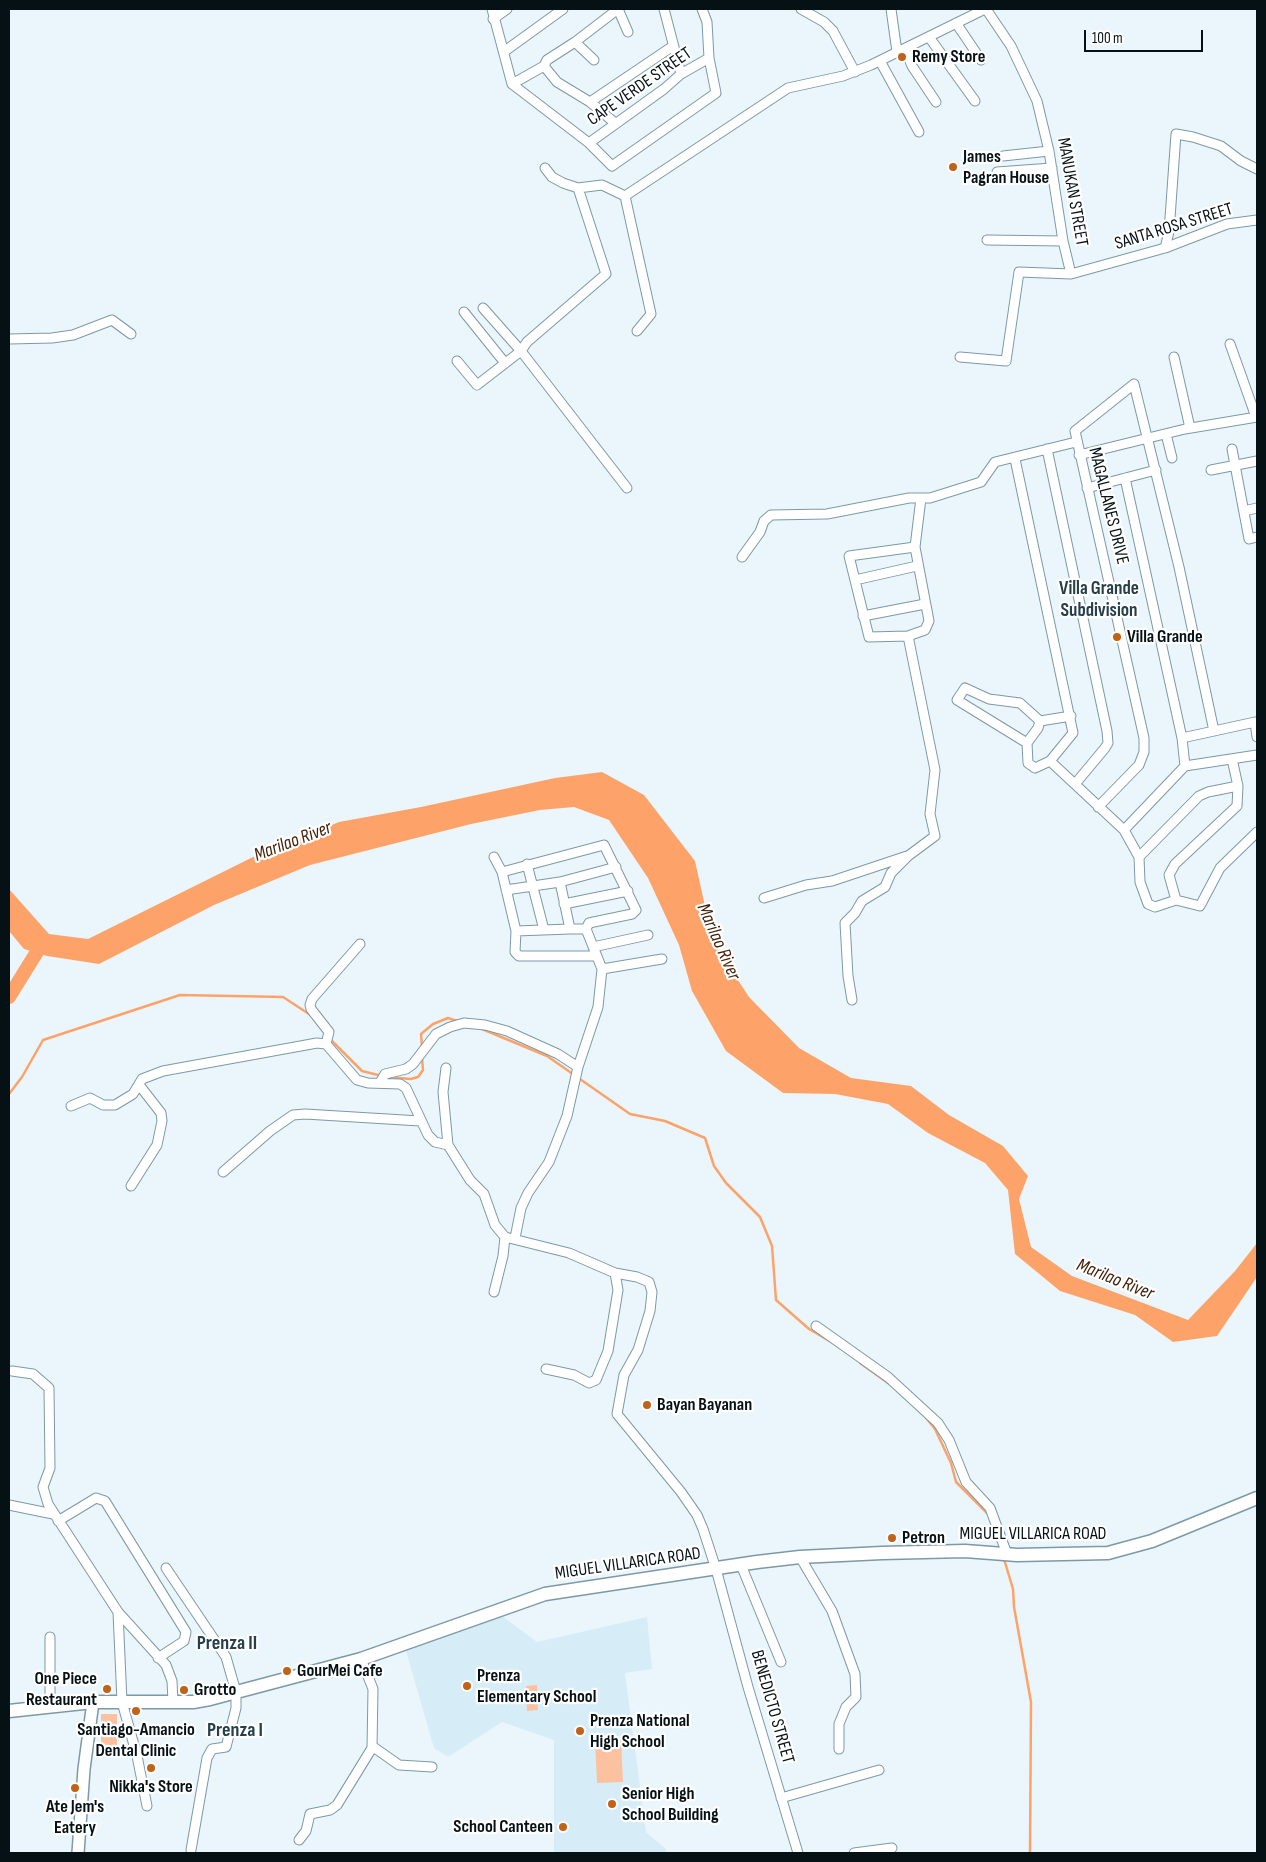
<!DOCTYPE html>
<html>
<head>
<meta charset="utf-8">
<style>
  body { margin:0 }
  #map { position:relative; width:1266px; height:1862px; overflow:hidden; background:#eaf6fc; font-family:"Sofia Sans Condensed",sans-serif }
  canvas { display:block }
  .frame { position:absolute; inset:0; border:10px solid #061115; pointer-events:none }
  .scale { position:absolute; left:1084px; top:30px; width:119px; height:22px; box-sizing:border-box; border:2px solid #061115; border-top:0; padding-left:6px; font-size:15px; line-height:18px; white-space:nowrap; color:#061115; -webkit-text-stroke:4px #fff; paint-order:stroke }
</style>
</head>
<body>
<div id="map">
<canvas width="1266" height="1862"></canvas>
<div class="frame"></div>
<div class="scale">100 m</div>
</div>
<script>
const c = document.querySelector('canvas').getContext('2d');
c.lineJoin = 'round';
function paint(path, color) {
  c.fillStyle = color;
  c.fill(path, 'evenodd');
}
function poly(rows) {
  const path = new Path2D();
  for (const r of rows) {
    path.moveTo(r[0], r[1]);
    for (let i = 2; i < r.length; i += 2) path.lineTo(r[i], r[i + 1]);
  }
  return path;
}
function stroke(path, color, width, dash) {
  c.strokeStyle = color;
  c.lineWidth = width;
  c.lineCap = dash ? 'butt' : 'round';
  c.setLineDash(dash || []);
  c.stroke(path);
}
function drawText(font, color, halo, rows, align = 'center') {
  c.font = font + ' "Sofia Sans Condensed",sans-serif';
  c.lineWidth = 4.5;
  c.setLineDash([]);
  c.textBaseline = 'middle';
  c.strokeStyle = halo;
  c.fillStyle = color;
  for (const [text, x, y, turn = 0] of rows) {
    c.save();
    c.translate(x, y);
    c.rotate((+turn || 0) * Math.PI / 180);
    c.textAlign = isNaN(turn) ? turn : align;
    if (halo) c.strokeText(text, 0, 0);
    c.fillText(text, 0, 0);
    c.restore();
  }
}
paint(poly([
  [502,1616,537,1642,647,1617,652,1669,625,1673,646,1832,666,1849,667,1853,554,1853,554,1740,502,1722,448,1757,434,1748,406,1651]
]), '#d6edf7');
paint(poly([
  [537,1685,538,1710,527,1711,526,1686],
  [101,1714,117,1714,117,1749,101,1749],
  [621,1739,623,1782,597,1783,595,1741]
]), '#fcc2a0');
paint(poly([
  [602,772,644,795,695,861,713,942,749,997,799,1048,851,1078,911,1086,949,1115,1003,1146,1028,1176,1019,1199,1031,1247,1072,1276,1188,1320,1235,1271,1257,1243,1257,1277,1217,1336,1173,1342,1135,1315,1060,1291,1015,1254,1008,1190,985,1163,928,1133,888,1104,835,1094,783,1093,726,1051,692,991,679,945,648,878,609,820,574,807,540,810,471,824,310,865,214,905,99,964,47,956,24,949,9,931,9,889,49,934,88,939,251,858,339,822,421,807,555,778]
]), '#fda36a');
stroke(poly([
  [482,1029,547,1056,630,1114,665,1121,705,1138,714,1166,726,1183,760,1217,772,1246,776,1300,809,1329,838,1346],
  [329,1038,362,1071,382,1076],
  [422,1047,421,1034,433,1024,448,1018,457,1021],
  [387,1077,411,1079,418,1077,423,1070,422,1058],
  [9,1094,22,1077,43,1040,180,995,283,997,312,1016],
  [860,1363,888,1383],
  [927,1419,935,1429,951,1463,956,1482,989,1515],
  [1004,1559,1013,1589,1014,1607,1031,1702,1030,1853]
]), '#fda36a', 2.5);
stroke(poly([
  [9,997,40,947,50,947]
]), '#fda36a', 14);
const minor = poly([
  [492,9,512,84,589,143,612,166,716,93,709,58,707,22,702,9],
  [664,9,681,74],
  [801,9,824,22,833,31,855,72],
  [891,9,897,52],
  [986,9,1011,46,1037,101,1049,151,1063,241,1071,274],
  [493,19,507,9],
  [956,23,981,60],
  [929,37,975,101],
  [575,42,594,60],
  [905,49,912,66,936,102],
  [505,51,563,9],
  [880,61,919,132],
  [544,66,557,82,590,102,615,123],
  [512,84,544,66,547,60,575,42,618,9,628,32],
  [590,102,673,46],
  [589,143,664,89,681,74,709,58],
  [1003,156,1049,151],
  [545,168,552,177,563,183,578,188],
  [997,172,1052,168],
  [625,196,602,185,578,188,606,274,527,342,521,351,627,488],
  [625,196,788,88,843,76,871,65,985,9],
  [625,196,651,314,637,331],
  [987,240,1063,241],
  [1165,248,1169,232,1176,134,1193,137,1221,146,1241,161,1257,169],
  [464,312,505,363],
  [9,339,52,338,73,335,112,320,131,334],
  [1230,344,1256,417],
  [960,357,1006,361,1019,272,1071,274,1165,248,1227,224,1257,220],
  [1174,357,1190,428],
  [457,361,477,385,521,351,483,308],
  [1166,434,1172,458],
  [1047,449,1107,731,1108,743,1105,748,1075,784],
  [1232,449,1249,539,1257,537],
  [1079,455,1185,429,1257,417],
  [1015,459,1073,733,1050,761,1035,768,1028,763,1027,743,957,700,965,688,989,699,1020,703,1040,721,1038,728,1027,743],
  [1211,470,1257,461],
  [1087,488,1156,470],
  [1244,511,1257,508],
  [742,557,760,532,764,521,771,515,827,514,909,498,930,498,981,482,995,462,1076,442],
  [855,580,917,566],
  [863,616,925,604],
  [908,636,869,637,849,556,915,547],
  [1040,721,1071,716],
  [1182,738,1255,722,1257,737],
  [1050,761,1124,830,1139,857],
  [1185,766,1257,755],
  [1238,786,1208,792,1199,796,1139,857,1140,882,1148,904,1155,907,1176,900,1200,906,1220,868,1257,832],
  [1098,807,1139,765,1144,752,1144,738,1075,431,1134,384,1179,567,1214,731],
  [1124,830,1185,766,1182,738,1125,478],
  [494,857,502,872,516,931,570,929],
  [527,864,544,930],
  [502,872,604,845,636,910,632,914,589,923,586,929],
  [560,882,616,867],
  [506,890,560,882,570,929,586,929,602,969,598,1007,578,1067,567,1116,549,1162,528,1193,521,1208,515,1238],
  [764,898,806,885,832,881,907,856],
  [1176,900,1169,875,1175,864,1237,806,1238,786,1232,759],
  [564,904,628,891],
  [516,931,515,952,519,956,597,956],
  [593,947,648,935],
  [602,969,662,959],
  [852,1000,848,976,845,923,855,913,862,901,885,887,891,873,908,856,935,836,930,814,935,770,908,636,925,630,929,621,915,547,921,498],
  [326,1044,329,1032,311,1009,310,1005,312,999,360,944],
  [446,1068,443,1092,448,1145],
  [380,1083,385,1074,406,1069,413,1064,436,1034,450,1027,464,1023,485,1025,507,1031,558,1054,578,1067],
  [71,1106,90,1098,103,1105,115,1105,133,1094,142,1079,163,1071,317,1043,326,1044,357,1080,368,1083,400,1084,406,1088,428,1135,435,1142,448,1145,470,1180,484,1194,495,1225,505,1237,569,1253,615,1273,637,1277,649,1282,652,1292,650,1311,638,1350,624,1375,617,1414,681,1492,697,1515,703,1529,716,1569,748,1687,798,1853],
  [223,1172,270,1131,293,1115,305,1114,420,1121],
  [131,1186,157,1145,162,1121,161,1113,140,1086],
  [494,1292,503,1256,505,1237],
  [816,1326,888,1377,938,1423,949,1440,966,1482,990,1508,1007,1554],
  [546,1369,574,1375,589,1383,596,1380,608,1351,618,1290,615,1273],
  [12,1371,33,1374,49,1388,50,1468,43,1487,48,1504,118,1612,166,1665,172,1681,173,1702],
  [9,1505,53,1514],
  [58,1521,96,1498,105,1501,186,1632,184,1641,158,1658],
  [800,1557,832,1611,855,1674,856,1697,846,1707,839,1724,839,1749],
  [741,1565,781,1662],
  [166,1568,226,1657,236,1692,236,1708,226,1747,212,1749,207,1758,191,1850],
  [118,1612,122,1702,137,1756,147,1806],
  [50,1637,50,1707],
  [372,1746,399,1765,432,1767],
  [781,1798,879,1770],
  [299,1840,306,1831,310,1814,330,1810,337,1805,372,1748,373,1689,361,1659],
  [854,1853,892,1848]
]);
const tertiary = poly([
  [78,1853,84,1769,93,1702]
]);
const secondary = poly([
  [9,1711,93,1702,193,1702,210,1699,361,1659,545,1594,757,1562,800,1557,882,1553,965,1551,1017,1555,1108,1553,1152,1541,1257,1498]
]);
stroke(minor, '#7d99a6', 11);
stroke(tertiary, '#7d99a6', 14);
stroke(secondary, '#7d99a6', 15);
stroke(minor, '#fff', 9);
stroke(tertiary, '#fff', 11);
stroke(secondary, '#fff', 12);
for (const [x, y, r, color] of [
  [902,57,5,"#c06218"],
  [953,167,5,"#c06218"],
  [1117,637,5,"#c06218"],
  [647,1405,5,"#c06218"],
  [892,1538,5,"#c06218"],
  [287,1671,5,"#c06218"],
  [467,1686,5,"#c06218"],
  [107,1689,5,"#c06218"],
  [184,1690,5,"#c06218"],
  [136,1711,5,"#c06218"],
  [580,1731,5,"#c06218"],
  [151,1768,5,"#c06218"],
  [75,1788,5,"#c06218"],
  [612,1804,5,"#c06218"],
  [563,1827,5,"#c06218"]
]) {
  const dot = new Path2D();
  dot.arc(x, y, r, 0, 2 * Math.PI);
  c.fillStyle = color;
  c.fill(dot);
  stroke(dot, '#fff', 2);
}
drawText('bold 18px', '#061115', '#fff', [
  ["Remy Store",912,57],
  ["James",963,157],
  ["Pagran House",963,178],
  ["Villa Grande",1127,637],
  ["Bayan Bayanan",657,1405],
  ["Petron",902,1538],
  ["GourMei Cafe",297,1671],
  ["Prenza",477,1676],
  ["Elementary School",477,1697],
  ["One Piece",97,1679,"right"],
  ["Restaurant",97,1700,"right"],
  ["Grotto",194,1690],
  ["Prenza National",590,1721],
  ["High School",590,1742],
  ["Santiago-Amancio",136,1730,"center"],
  ["Dental Clinic",136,1751,"center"],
  ["Nikka's Store",151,1787,"center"],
  ["Senior High",622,1794],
  ["School Building",622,1815],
  ["Ate Jem's",75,1807,"center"],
  ["Eatery",75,1828,"center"],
  ["School Canteen",553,1827,"right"]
], 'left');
drawText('18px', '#061115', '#fff', [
  ["CAPE VERDE STREET",640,87,-35],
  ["MANUKAN STREET",1072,192,80],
  ["SANTA ROSA STREET",1174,227,-17],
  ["MAGALLANES DRIVE",1108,506,76],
  ["MIGUEL VILLARICA ROAD",1033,1534],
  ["MIGUEL VILLARICA ROAD",628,1564,-8],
  ["BENEDICTO STREET",772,1707,74]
]);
drawText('bold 19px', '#26404b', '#fff', [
  ["Villa Grande",1099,589],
  ["Subdivision",1099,611]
]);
drawText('italic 19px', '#442109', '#fff', [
  ["Marilao River",293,842,-21],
  ["Marilao River",718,942,66],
  ["Marilao River",1115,1280,22]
]);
drawText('bold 20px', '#26404b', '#fff', [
  ["Prenza II",227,1644],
  ["Prenza I",235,1731]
]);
</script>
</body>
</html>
